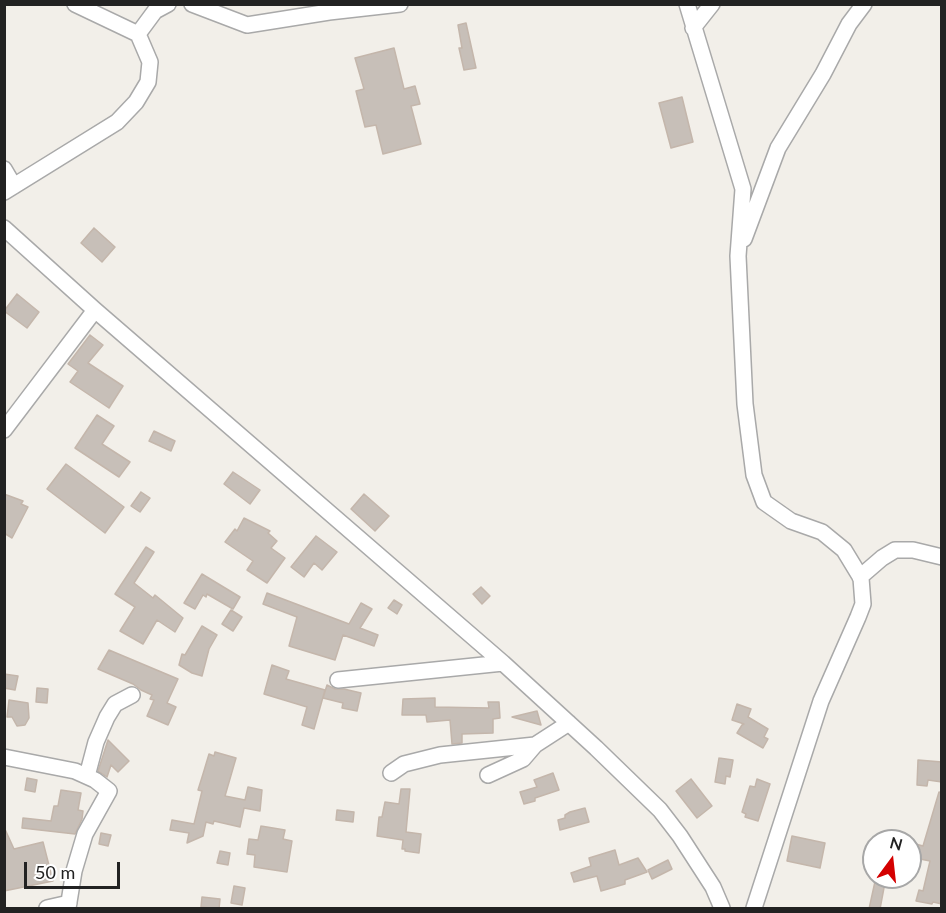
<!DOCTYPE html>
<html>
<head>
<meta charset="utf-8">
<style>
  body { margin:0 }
  #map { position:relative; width:946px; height:913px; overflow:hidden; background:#f2efe9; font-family:Lato,sans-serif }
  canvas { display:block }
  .frame { position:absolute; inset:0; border:6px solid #222; pointer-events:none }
  .north { position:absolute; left:862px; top:829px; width:60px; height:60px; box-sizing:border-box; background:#fff; border:2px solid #a7a7a7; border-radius:50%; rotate:15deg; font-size:16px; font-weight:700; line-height:24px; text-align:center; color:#222 }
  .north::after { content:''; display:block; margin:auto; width:21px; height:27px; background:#d40000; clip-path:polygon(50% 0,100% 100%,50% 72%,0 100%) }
  .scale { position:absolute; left:24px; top:862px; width:96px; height:27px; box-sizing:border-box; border:3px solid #222; border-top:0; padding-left:8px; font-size:18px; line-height:21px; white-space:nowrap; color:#222; -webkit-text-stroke:4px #fff; paint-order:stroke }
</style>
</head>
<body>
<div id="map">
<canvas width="946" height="913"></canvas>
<div class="frame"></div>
<div class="north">N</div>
<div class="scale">50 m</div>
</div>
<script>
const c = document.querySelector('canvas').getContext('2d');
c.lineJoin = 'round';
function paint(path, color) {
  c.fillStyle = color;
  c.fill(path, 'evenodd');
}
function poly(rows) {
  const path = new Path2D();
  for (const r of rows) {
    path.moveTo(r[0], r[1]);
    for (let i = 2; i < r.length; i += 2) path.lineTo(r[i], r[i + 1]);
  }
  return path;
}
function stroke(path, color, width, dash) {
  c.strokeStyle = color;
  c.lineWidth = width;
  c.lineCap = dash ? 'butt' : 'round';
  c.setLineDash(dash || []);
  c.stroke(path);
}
const building = poly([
  [466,23,476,68,464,70,459,48,462,48,458,25,466,23],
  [394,48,404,89,415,86,420,104,411,106,421,144,383,154,376,125,365,127,356,91,364,89,355,58,394,48],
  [682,97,693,142,671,148,659,103,682,97],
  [94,228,115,247,102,262,81,243,94,228],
  [17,294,39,312,27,328,4,311,17,294],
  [90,335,103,345,88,363,123,386,109,408,70,382,78,371,68,364,90,335],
  [97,415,114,426,102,444,130,462,119,477,75,448,97,415],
  [154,431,175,441,171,451,149,441,154,431],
  [66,464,124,507,105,533,47,489,66,464],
  [233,472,260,490,250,504,224,484,233,472],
  [141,492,150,498,140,512,131,506,141,492],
  [4,494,23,501,21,504,28,507,12,538,4,533,4,494],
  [364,494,389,516,375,531,351,509,364,494],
  [244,518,270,531,268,533,277,541,271,548,285,558,267,583,247,570,253,561,225,542,235,529,237,531,244,518],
  [316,536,337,552,322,570,314,563,304,577,291,567,316,536],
  [146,547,154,552,134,583,153,598,155,595,183,618,175,632,157,620,143,644,120,631,135,607,115,594,146,547],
  [202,574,240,597,233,609,207,594,206,597,203,595,195,609,184,603,202,574],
  [481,587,490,596,482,604,473,594,481,587],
  [267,593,349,624,361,603,372,609,360,628,378,635,374,646,343,635,335,660,289,646,297,617,263,604,267,593],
  [394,600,402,605,397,614,388,608,394,600],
  [231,610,242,617,233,631,222,624,231,610],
  [202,626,217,635,209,649,202,676,192,673,179,665,182,654,185,655,202,626],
  [109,650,178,679,167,703,176,707,168,725,147,716,154,700,150,699,152,695,141,690,133,684,98,669,109,650],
  [272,665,289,671,286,679,325,690,314,729,302,725,307,707,264,694,272,665],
  [4,674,18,676,15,690,4,688,4,674],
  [327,685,335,689,344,689,361,693,357,711,342,708,343,703,323,698,327,685],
  [37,688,48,689,47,703,36,702,37,688],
  [435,698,435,707,489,708,488,702,499,702,500,718,493,719,493,733,462,734,462,743,452,744,450,720,427,722,426,715,402,715,403,699,435,698],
  [9,700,28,703,29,718,25,725,17,726,12,717,7,717,9,700],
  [737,704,751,709,748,717,768,729,764,737,768,739,763,748,737,733,742,725,744,724,732,720,737,704],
  [537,711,541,725,512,717,537,711],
  [108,740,129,761,118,772,111,765,107,777,98,771,108,740],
  [215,752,236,758,225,796,245,800,248,787,262,790,260,811,244,808,240,827,214,821,213,824,206,822,203,836,187,843,189,833,170,830,172,820,194,824,202,791,198,790,203,774,209,754,214,756,215,752],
  [719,758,733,760,730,777,726,776,725,784,715,782,719,758],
  [918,760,942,762,942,782,928,780,927,786,917,785,918,760],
  [553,773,559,790,535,798,535,801,524,804,520,792,537,787,534,780,553,773],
  [27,778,37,780,35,792,25,790,27,778],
  [691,779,712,806,697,818,676,791,691,779],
  [757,779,770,784,758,821,745,817,746,814,742,812,750,786,755,787,757,779],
  [401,789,410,789,406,832,421,834,419,853,405,851,405,849,402,849,403,840,377,836,379,817,382,817,385,802,399,804,401,789],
  [61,790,81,793,78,810,83,811,82,819,75,834,22,828,23,818,51,821,54,806,58,806,61,790],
  [939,792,942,793,942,904,933,902,932,904,916,901,919,890,923,891,930,861,910,857,910,854,912,843,923,846,939,792],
  [585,808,589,822,560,830,558,820,565,818,565,815,570,812,585,808],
  [337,810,354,812,353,822,336,820,337,810],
  [261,826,285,830,283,839,292,841,287,872,254,867,255,855,247,854,249,839,258,840,261,826],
  [4,827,14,849,43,842,53,881,4,891,4,827],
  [101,833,111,835,108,846,99,844,101,833],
  [792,836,825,843,820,868,787,861,792,836],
  [615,850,619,865,638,858,647,872,625,880,625,884,601,891,597,876,574,882,571,873,591,866,589,858,615,850],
  [220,851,230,853,228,865,217,863,220,851],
  [668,860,672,869,652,879,648,870,668,860],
  [876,877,886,877,880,909,869,909,876,877],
  [234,886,245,888,242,905,231,903,234,886],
  [202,897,220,899,219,909,201,907,202,897]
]);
paint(building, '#c7bfb8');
stroke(building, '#c4b6ab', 1.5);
const minor = poly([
  [192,4,247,25,329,12,400,4],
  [687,4,743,189,738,256,745,404,754,475,764,502,791,521,822,532,844,550,861,578,863,604,858,617,821,701,754,908],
  [693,28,712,4],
  [138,34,155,11,168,4],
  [4,169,14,186],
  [4,192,117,122,136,102,148,82,150,62,138,34,75,4],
  [4,228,95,310,503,663,596,748,660,810,680,836,713,887,722,908],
  [744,239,778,148,823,74,849,24,864,4],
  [4,430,95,310],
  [860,577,882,558,895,550,913,550,942,557],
  [338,680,503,663],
  [4,757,75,771,95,780,109,791,85,834,74,871,68,908],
  [391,773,404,764,440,755,535,745,569,723],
  [488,775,523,759,535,745],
  [87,776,96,742,107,717,115,704,132,695],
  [47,908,69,903]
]);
stroke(minor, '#a9a9a9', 18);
stroke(minor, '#fff', 15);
</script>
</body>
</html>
